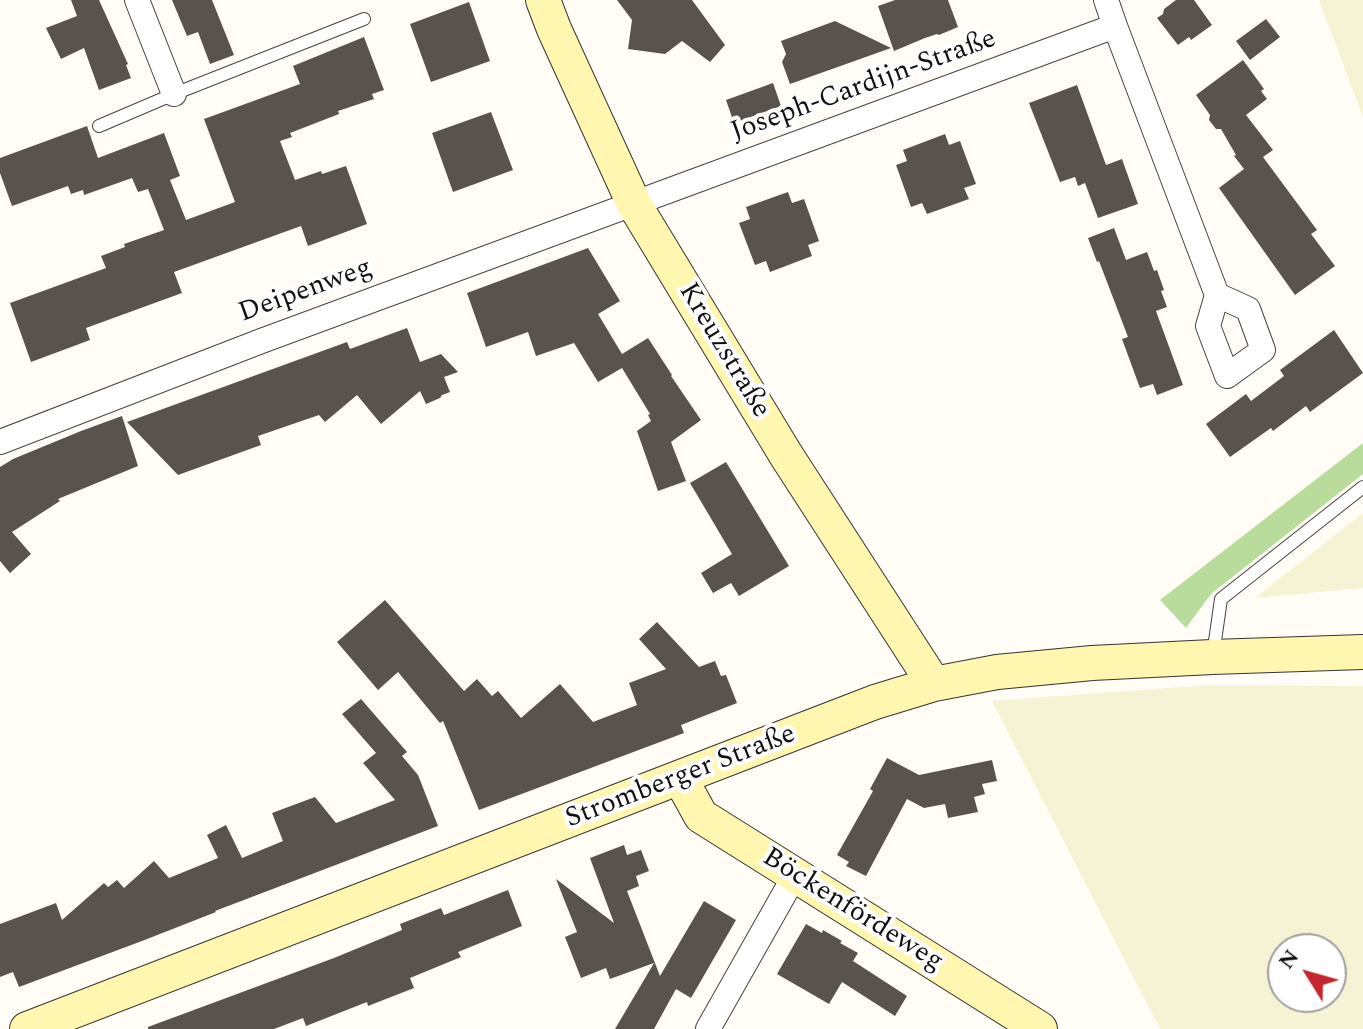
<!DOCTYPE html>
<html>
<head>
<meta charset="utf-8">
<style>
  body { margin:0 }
  #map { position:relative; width:1363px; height:1029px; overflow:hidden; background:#fffdf5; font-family:Spectral,serif }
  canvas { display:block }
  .north { position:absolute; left:1267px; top:933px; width:80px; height:80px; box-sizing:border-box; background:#fff; border:2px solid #a0a0a0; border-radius:50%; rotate:307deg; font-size:22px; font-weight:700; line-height:32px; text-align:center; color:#111 }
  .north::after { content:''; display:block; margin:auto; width:28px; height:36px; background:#c4262e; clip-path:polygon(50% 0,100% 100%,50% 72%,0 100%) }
</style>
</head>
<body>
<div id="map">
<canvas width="1363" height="1029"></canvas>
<div class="north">N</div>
</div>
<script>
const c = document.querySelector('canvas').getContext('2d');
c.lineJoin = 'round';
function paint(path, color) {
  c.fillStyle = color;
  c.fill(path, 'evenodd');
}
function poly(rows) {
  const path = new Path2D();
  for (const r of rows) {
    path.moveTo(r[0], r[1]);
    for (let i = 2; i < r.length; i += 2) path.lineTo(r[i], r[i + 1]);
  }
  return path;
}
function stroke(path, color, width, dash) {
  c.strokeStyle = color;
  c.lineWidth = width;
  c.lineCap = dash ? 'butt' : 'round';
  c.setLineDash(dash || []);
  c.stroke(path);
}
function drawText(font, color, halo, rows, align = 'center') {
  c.font = font + ' Spectral,serif';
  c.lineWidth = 8;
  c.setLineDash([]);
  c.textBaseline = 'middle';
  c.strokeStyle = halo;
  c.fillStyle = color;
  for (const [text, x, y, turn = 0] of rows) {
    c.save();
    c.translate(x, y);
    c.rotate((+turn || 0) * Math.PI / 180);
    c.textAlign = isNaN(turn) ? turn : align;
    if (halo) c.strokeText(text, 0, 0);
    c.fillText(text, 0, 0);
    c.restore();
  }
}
paint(poly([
  [1319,0,1363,0,1363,117],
  [1363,513,1363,588,1255,598],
  [1209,685,1363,686,1363,1029,1160,1029,992,701],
  [1283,949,1331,949,1331,997,1283,997]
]), '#f6f3d4');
paint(poly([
  [1363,443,1363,474,1211,594,1186,628,1160,600]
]), '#b9dc9c');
paint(poly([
  [71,0,99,0,128,64,126,65,131,78,99,90,84,48,61,59,46,28,77,16],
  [172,0,212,0,234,55,210,64,198,32,187,36],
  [617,0,692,0,725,45,710,62,682,41,665,54,628,49,632,20],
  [895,0,948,0,958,27,939,35,937,34,925,38,894,51,878,6],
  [1176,0,1194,0,1212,25,1191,40,1189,37,1178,45,1157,18,1163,14,1164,9],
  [469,2,490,61,431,82,410,24],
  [1266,19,1280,37,1250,60,1236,41],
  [835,21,891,48,790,84,782,62,786,54,781,41],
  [364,37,384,90,372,94,374,99,338,111,339,114,290,133,292,137,280,141,295,180,321,171,322,174,346,166,367,224,308,246,301,226,174,272,182,293,86,328,90,340,31,362,10,303,106,268,101,256,125,247,124,244,164,230,148,189,138,192,132,178,84,195,83,190,71,194,68,186,12,206,0,173,0,158,87,126,98,158,164,133,180,176,170,180,186,220,235,202,204,119,300,84,293,66],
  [1243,60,1264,89,1261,91,1267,99,1246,115,1273,150,1263,157,1317,230,1311,234,1335,266,1295,295,1219,188,1244,169,1234,156,1236,155,1221,129,1216,129,1209,120,1210,115,1196,95],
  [773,83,781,106,734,123,726,100],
  [1077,85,1106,165,1122,159,1138,204,1098,218,1085,183,1078,186,1075,177,1060,182,1029,103],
  [491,112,513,170,453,192,432,133],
  [945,134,949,145,960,141,976,184,964,188,969,199,927,214,922,203,911,207,896,165,907,161,903,150],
  [788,192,792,203,804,199,819,241,808,245,812,256,770,272,766,261,755,265,739,223,750,219,746,207],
  [1114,228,1126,260,1147,252,1154,271,1157,270,1164,290,1161,291,1167,307,1156,311,1183,385,1157,395,1153,384,1140,388,1122,339,1128,337,1099,261,1097,262,1088,238],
  [588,248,620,301,598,314,622,354,648,338,672,375,671,376,701,420,671,442,686,481,658,491,637,431,651,421,648,415,650,414,622,368,598,382,574,343,536,356,528,332,486,347,467,293],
  [407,328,420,362,441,354,458,372,444,377,450,392,442,395,440,398,426,404,420,391,381,424,357,395,325,422,319,415,258,436,261,445,178,475,127,422,347,342,350,349],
  [1334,330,1363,373,1310,412,1306,406,1273,431,1271,428,1230,457,1206,424,1246,394,1251,401,1284,376,1280,370],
  [122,416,138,466,58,499,60,501,12,532,31,554,10,573,0,561,0,467,13,459,81,431],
  [726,462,789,566,739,596,731,583,713,593,701,573,732,554,690,483],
  [385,600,464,691,477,679,492,696,498,691,521,718,560,684,593,722,637,705,629,683,666,669,639,639,657,622,699,667,715,661,721,676,726,675,737,703,681,725,684,733,479,810,443,721,440,723,398,672,378,690,337,642],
  [361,699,407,752,402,756,418,775,438,826,215,911,216,912,142,941,19,987,13,972,0,977,0,924,56,903,62,920,104,883,108,887,117,880,124,888,154,861,169,878,218,858,207,835,226,825,242,858,283,841,272,813,315,797,336,823,395,800,363,763,376,753,342,714],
  [887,758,919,775,992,760,997,781,982,784,985,794,974,797,978,812,948,818,945,804,924,808,907,799,866,876,846,866,849,862,837,855,873,791,870,789],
  [624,845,627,855,641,850,649,871,636,876,639,886,627,891,660,976,704,901,736,920,691,998,676,989,654,1029,615,1029,654,963,610,979,606,968,581,978,565,937,577,932,556,879,614,923,590,858],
  [508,890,522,926,458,952,461,957,410,978,414,988,368,1006,367,1002,306,1026,303,1018,274,1029,148,1029,148,1027,334,958,402,930,400,924,441,908,444,915],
  [806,924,822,933,823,930,842,941,840,943,858,953,853,961,907,996,895,1016,842,982,829,1004,777,974]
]), '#5a524d');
const lane = poly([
  [99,126,174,94,364,19],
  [1213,655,1221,599,1363,487]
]);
const street = poly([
  [137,0,174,94],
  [1106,0,1115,26],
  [0,442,264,340,1115,26,1217,295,1208,326,1227,376,1263,350,1248,309,1217,295],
  [708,1029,795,875]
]);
const secondary = poly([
  [543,0,554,29,634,204,786,455,934,684],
  [680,778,701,816,1040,1029],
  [27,1029,875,702,934,684,997,672,1092,663,1212,657,1363,652]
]);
stroke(lane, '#444', 14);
stroke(street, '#444', 26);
stroke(secondary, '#333', 36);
stroke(lane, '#fff', 12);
stroke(street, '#fff', 24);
stroke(secondary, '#fff6b0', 34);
drawText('28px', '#111', '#fff', [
  ["Joseph-Cardijn-Straße",864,87,-20],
  ["Deipenweg",306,292,-20],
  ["Kreuzstraße",723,351,59],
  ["Stromberger Straße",681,778,-21],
  ["Böckenfördeweg",852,911,32]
]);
</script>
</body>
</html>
